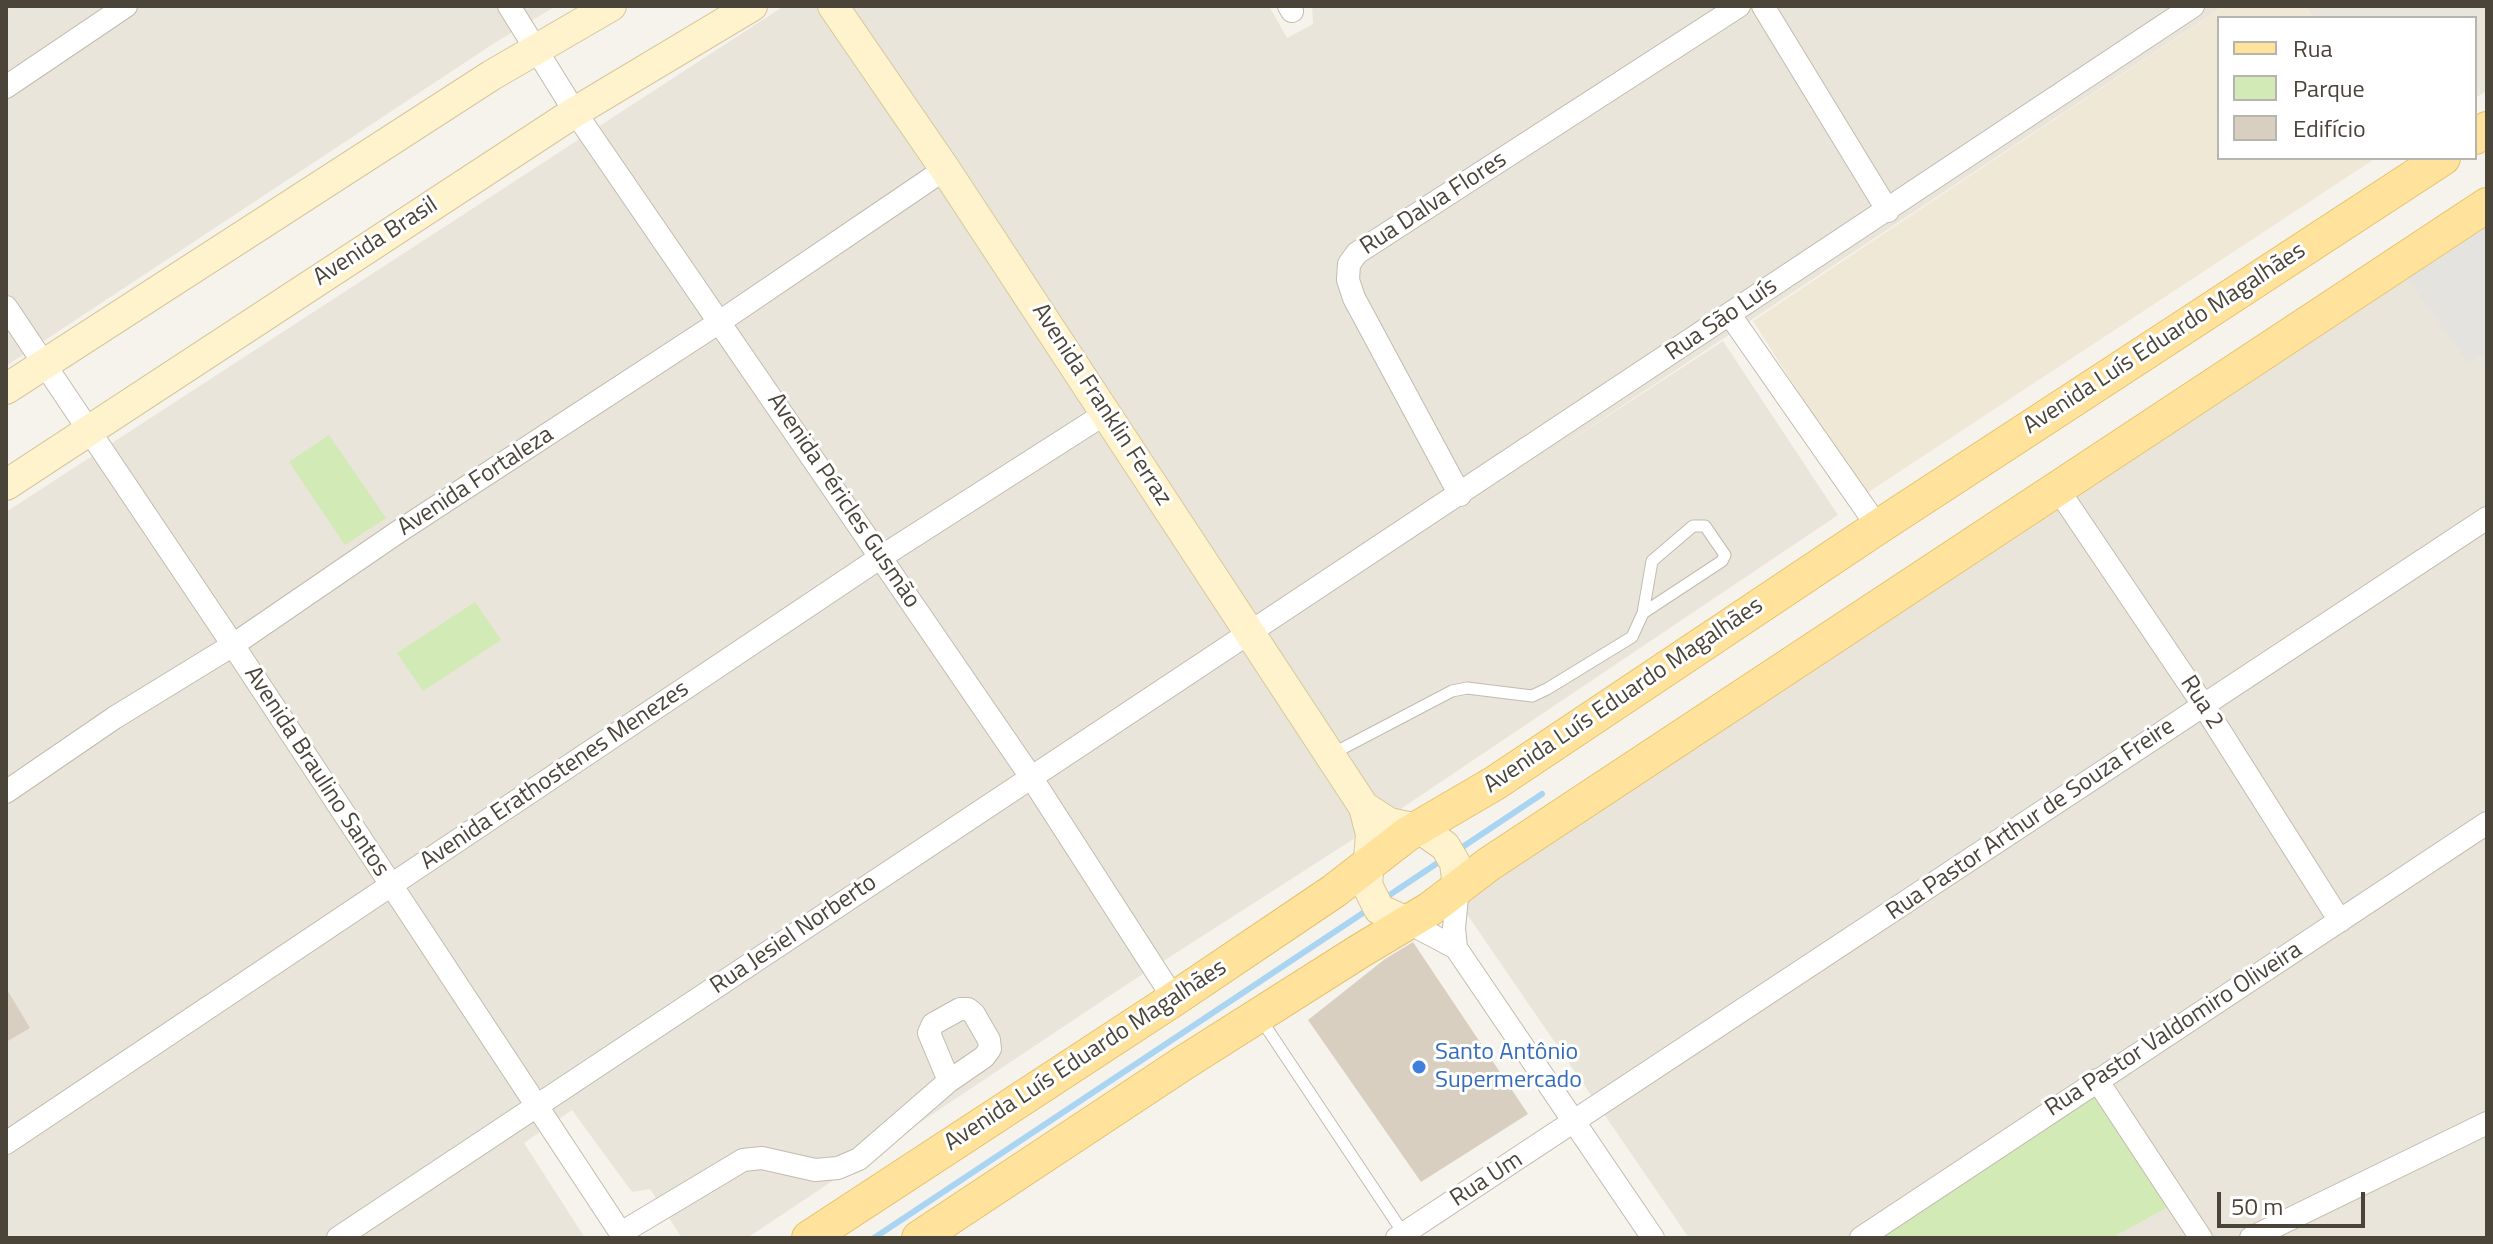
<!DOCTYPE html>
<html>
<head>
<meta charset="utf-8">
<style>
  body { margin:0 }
  #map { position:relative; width:2493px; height:1244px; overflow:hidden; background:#f6f3ec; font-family:"Titillium Web",sans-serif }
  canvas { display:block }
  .frame { position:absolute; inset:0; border:8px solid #4b4439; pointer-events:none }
  .legend { position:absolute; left:2217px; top:16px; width:260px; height:144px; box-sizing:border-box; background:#fff; border:2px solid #b7b4b0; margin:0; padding:10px 14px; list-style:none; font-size:24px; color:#4b4439 }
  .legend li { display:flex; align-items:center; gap:16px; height:40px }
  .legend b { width:40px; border:2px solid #b7b4b0 }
  .scale { position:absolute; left:2217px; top:1192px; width:148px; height:36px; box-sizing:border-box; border:4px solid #4b4439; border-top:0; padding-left:10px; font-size:24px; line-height:28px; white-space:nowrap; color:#4b4439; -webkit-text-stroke:6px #fff; paint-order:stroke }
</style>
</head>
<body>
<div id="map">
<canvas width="2493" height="1244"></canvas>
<div class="frame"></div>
<ul class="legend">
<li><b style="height:10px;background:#ffe39c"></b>Rua</li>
<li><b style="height:22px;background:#d2eab5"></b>Parque</li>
<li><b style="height:22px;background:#d8cfc1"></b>Edifício</li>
</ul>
<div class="scale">50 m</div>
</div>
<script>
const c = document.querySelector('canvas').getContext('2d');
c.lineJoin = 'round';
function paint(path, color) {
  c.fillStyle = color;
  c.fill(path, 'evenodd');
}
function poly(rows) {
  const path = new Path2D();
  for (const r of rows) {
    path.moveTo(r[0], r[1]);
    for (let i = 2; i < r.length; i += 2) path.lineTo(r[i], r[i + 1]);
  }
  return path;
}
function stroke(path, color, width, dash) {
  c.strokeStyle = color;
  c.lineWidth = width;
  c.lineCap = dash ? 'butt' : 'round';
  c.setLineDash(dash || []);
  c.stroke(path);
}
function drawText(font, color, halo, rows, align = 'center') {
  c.font = font + ' "Titillium Web",sans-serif';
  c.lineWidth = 6;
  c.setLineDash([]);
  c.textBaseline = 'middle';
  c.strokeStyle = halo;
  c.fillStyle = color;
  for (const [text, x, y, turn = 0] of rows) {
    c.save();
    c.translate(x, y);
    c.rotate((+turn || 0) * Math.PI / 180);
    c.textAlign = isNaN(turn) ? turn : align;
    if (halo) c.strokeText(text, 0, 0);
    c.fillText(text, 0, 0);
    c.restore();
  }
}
paint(poly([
  [6,6,556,6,496,42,6,366],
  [784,6,1269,6,1287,38,1313,24,1312,6,2224,6,1545,457,1723,341,1838,515,1402,808,1126,985,747,1238,682,1238,650,1189,632,1192,572,1110,524,1143,585,1238,6,1238,6,512],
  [2305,6,2487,6,2487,91,2475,98,2475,18,2313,18],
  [2487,223,2487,1238,2112,1238,2172,1205,1869,1238,1689,1238,1460,904,2082,488]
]), '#eae5da');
paint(poly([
  [2224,6,2305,6,2313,18,2219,18,2219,158,2376,158,1864,495,1753,321]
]), '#efe8d6');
paint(poly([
  [329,435,386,518,345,545,289,462],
  [475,602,501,640,423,691,397,653],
  [2091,1089,2172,1205,2112,1238,1869,1238]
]), '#d2eab5');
paint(poly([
  [2487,223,2487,352,2468,363,2406,276]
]), '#e5e3e0');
stroke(poly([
  [1458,850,1542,794],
  [1385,898,1442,860],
  [874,1238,1369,909]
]), '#a9d4f2', 6);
paint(poly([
  [1413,942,1528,1114,1421,1182,1308,1020,1385,959],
  [6,988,30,1028,6,1042]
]), '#d8cfc1');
const lane = poly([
  [1330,755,1452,691,1467,688,1532,696,1547,689,1632,637,1643,613,1652,561,1693,526,1705,526,1725,555,1722,561,1643,613],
  [1260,1018,1404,1234]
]);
const street = poly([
  [509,6,575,112,1031,777,1174,999],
  [1289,6,1292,11],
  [1763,6,1888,211],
  [6,87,126,6],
  [6,307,233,645,624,1238],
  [1730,315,1878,527],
  [2057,488,2204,706,2340,921],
  [1460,495,1354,298,1348,280,1349,264,1357,253,1739,6],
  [6,792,114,718,233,645,398,532,721,321,945,169],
  [1407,922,1456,948,1653,1238],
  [1456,948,1454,928,1458,887],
  [2097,1080,2201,1238],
  [6,1143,881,557,1106,413],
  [621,1233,743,1160,762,1158,815,1170,838,1168,859,1159,949,1081,984,1057,990,1049,989,1040,974,1014,968,1009,960,1009,933,1024,929,1033,949,1081],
  [338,1238,2193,6],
  [1397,1238,2487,518],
  [1861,1238,2487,823],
  [2251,1238,2487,1123]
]);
const secondary = poly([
  [833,6,945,169,1364,807,1371,834,1367,885,1379,909,1407,922],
  [6,389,492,75,611,6],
  [6,485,575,112,752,6],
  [1364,807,1389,823,1422,830,1445,846,1455,863,1458,887]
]);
const primary = poly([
  [2475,137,2487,129],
  [809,1238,1174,999,1334,891,1406,835,1495,783,1878,527,2443,158],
  [919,1238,1185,1062,1360,951,1430,909,1489,864,2487,205]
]);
stroke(lane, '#c2bbae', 13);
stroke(street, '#c2bbae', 24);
stroke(secondary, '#d6c79b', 32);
stroke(primary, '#e6c16a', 36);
stroke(lane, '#fff', 11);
stroke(street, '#fff', 22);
stroke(secondary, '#fff3cd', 30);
stroke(primary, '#ffe39c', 34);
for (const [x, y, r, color] of [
  [1419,1067,8,"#3f7fe0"]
]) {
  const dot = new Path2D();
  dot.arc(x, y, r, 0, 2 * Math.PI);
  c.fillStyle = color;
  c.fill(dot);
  stroke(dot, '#fff', 3);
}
drawText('24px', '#4b4439', '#fff', [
  ["Rua Dalva Flores",1434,204,-33],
  ["Avenida Brasil",376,242,-33],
  ["Rua São Luís",1722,320,-34],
  ["Avenida Luís Eduardo Magalhães",2165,339,-33],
  ["Avenida Franklin Ferraz",1101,405,57],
  ["Avenida Fortaleza",476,482,-33],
  ["Avenida Péricles Gusmão",843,501,56],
  ["Avenida Luís Eduardo Magalhães",1624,696,-34],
  ["Rua 2",2201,703,57],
  ["Avenida Braulino Santos",316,772,57],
  ["Avenida Erathostenes Menezes",555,776,-34],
  ["Rua Pastor Arthur de Souza Freire",2031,820,-34],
  ["Rua Jesiel Norberto",794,935,-34],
  ["Rua Pastor Valdomiro Oliveira",2174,1030,-33],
  ["Avenida Luís Eduardo Magalhães",1086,1056,-33],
  ["Rua Um",1487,1180,-33]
]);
drawText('24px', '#366cbe', '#fff', [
  ["Santo Antônio",1435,1053],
  ["Supermercado",1435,1081]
], 'left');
</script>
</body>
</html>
